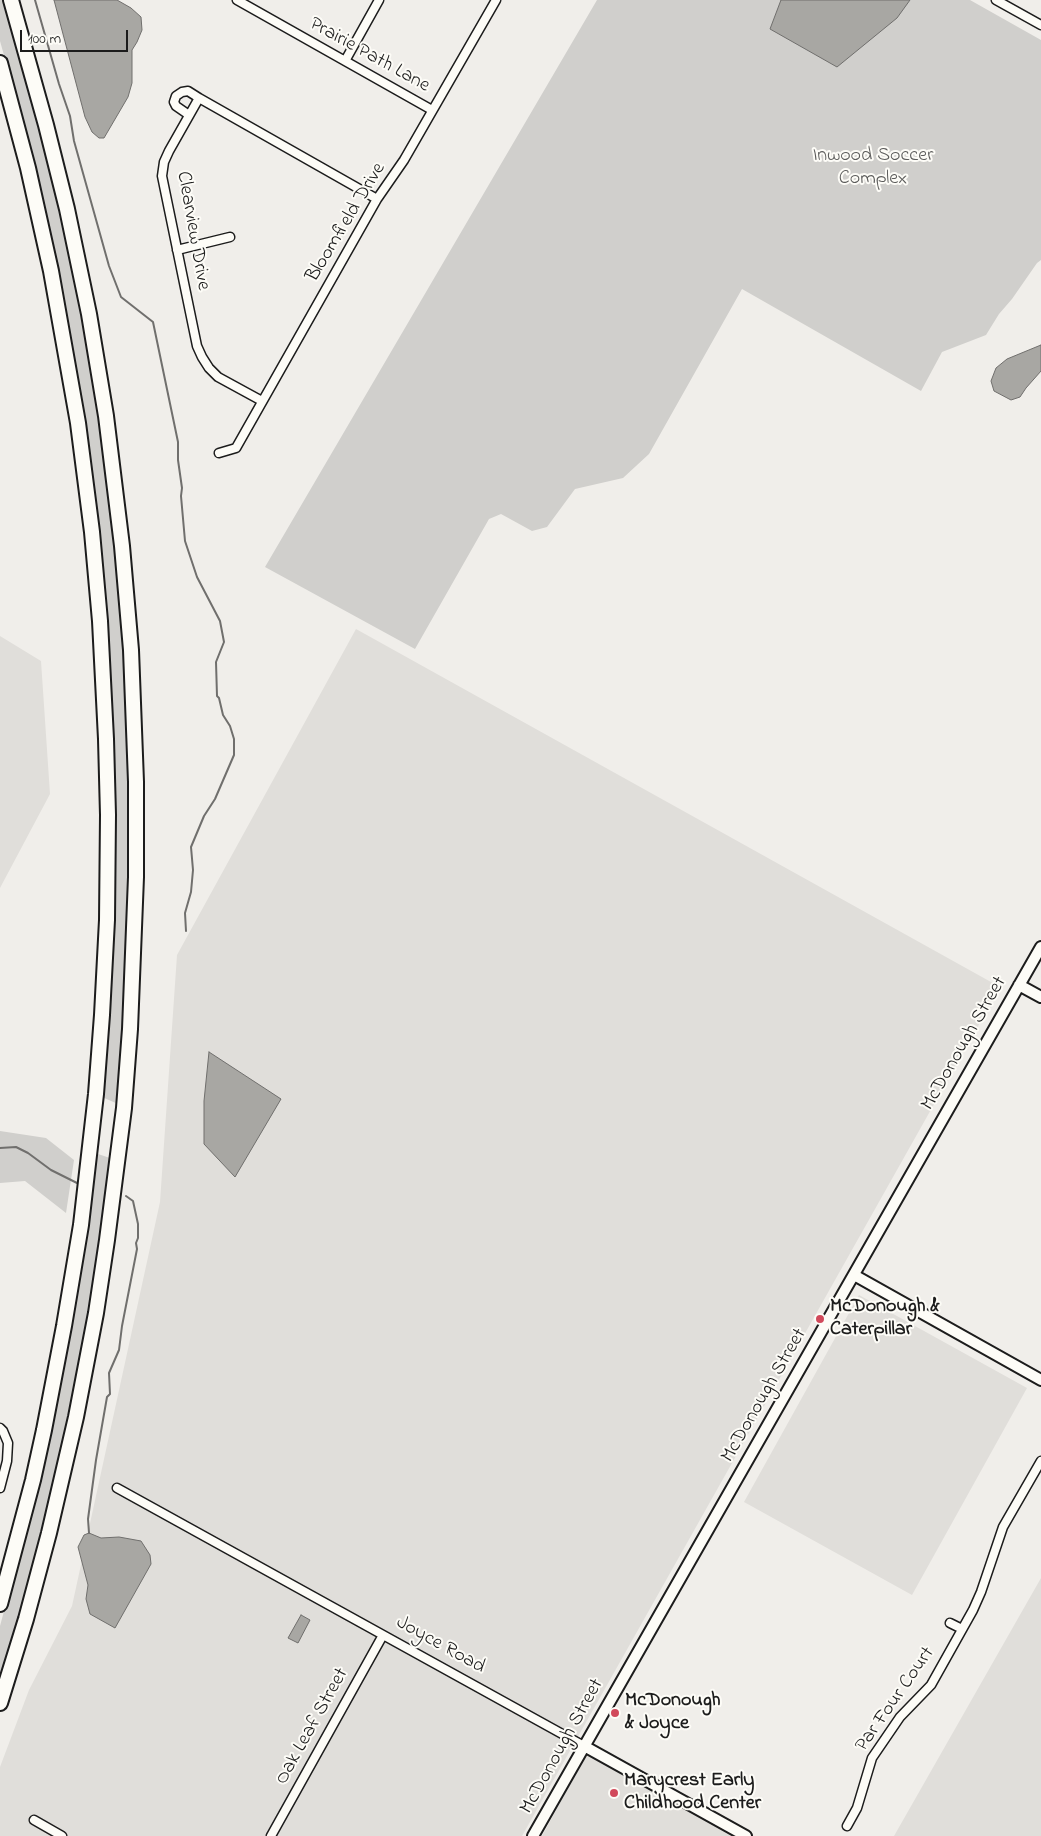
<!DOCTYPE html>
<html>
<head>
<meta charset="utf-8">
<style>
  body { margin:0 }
  #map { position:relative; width:1041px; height:1836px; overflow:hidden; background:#f0eeea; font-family:"Indie Flower",sans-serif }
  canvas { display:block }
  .scale { position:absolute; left:20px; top:30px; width:108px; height:22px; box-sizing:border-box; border:2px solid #1c1c1c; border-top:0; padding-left:6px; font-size:15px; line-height:18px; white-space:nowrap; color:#1c1c1c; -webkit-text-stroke:4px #fdfcf7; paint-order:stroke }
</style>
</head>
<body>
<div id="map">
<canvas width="1041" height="1836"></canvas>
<div class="scale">100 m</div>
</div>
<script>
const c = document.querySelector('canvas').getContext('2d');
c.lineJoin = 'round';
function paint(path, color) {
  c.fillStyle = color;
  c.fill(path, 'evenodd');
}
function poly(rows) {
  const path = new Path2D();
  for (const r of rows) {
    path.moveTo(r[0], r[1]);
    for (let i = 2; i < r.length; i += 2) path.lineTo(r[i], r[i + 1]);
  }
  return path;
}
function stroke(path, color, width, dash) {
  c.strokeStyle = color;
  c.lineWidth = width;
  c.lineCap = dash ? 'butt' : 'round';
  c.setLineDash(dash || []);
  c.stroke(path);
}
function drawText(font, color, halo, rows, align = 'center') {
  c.font = font + ' "Indie Flower",sans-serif';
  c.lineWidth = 4;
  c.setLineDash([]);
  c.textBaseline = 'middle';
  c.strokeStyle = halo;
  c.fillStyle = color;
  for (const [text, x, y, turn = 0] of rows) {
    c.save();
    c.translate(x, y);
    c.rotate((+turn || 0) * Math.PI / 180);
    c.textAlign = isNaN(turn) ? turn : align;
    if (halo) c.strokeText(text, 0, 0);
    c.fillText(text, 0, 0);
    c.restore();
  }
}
paint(poly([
  [356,629,1000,987,522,1836,0,1836,0,1767,29,1690,72,1606,160,1202,177,955],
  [0,636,41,661,50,794,0,888],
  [859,1295,1027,1388,912,1595,744,1502],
  [1041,1578,1041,1836,894,1836],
  [589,1750,735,1836,542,1836]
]), '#e0deda');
paint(poly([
  [0,0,6,0,43,134,78,289,102,430,121,593,129,708,131,902,120,1090,118,1104,102,1097,112,956,86,434,76,374,55,262,14,91,0,41],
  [597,0,970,0,1041,40,1041,260,1037,263,1012,299,999,314,986,335,942,352,921,391,742,289,649,454,623,478,575,489,547,527,532,531,501,514,489,519,415,649,265,567],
  [0,1131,46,1138,74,1160,66,1213,25,1181,0,1183],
  [95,1153,113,1159,105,1215,76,1390,29,1587,0,1685,0,1626,32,1507]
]), '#d0cfcc');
const water = poly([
  [54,0,117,0,131,8,141,17,142,30,137,42,132,50,132,83,128,97,104,138,99,138,92,132,85,117,54,0],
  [781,0,910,0,897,18,837,67,770,29,781,0],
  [1041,345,1041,371,1026,388,1020,397,1011,400,994,391,991,381,996,368,1007,359,1041,345],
  [209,1052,281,1099,235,1177,204,1144,204,1101,209,1052],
  [89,1533,101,1538,119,1537,141,1541,150,1555,151,1564,115,1628,90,1614,86,1599,88,1585,78,1547,84,1535,89,1533],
  [301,1615,310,1620,298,1643,288,1638,301,1615]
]);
paint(water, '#a8a7a3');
stroke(water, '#706f6d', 1);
stroke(poly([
  [35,0,59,84,70,116,74,141,109,266,121,297,153,322,178,442,178,460,182,488,181,496,185,541,197,577,220,621,224,642,216,662,217,696,219,698,223,715,230,726,234,739,234,755,215,799,204,816,191,847,193,870,191,892,185,913,186,931],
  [0,1148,16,1147,28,1153,51,1170,77,1183],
  [89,1533,88,1519,96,1460,107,1397,110,1394,109,1373,119,1350,122,1326,137,1249,136,1243,138,1238,138,1224,133,1201,126,1196]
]), '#706f6d', 2);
const minor = poly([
  [237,0,432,110],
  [996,0,1041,25],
  [345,61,379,0],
  [189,115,176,106,174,102,176,96,182,92,188,91,199,98],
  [177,250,230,237],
  [262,401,218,377,209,368,202,357,197,346,162,176,164,162,169,151,199,98,377,199],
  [219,453,236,448,377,199,404,160,496,0],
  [0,1428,3,1431,8,1443,7,1461,0,1488],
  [117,1488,584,1746],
  [950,1623,962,1629],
  [34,1820,62,1836],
  [847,1826,857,1808,872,1758,900,1717,931,1685,973,1610,981,1592,1003,1527,1041,1461],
  [271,1836,383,1635]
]);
const tertiary = poly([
  [1019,985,1041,997],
  [854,1275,1041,1380],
  [584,1746,746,1836],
  [533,1836,1041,947]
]);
const motorway = poly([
  [0,63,28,168,51,271,78,423,92,532,100,621,106,739,108,815,107,920,102,1015,96,1094,81,1225,64,1326,44,1430,33,1480,0,1604],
  [0,1703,26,1619,49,1533,76,1417,96,1313,107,1240,124,1108,130,1029,136,877,136,782,131,650,122,546,106,416,89,314,67,209,46,125,11,0]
]);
stroke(minor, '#1c1c1c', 11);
stroke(tertiary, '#1c1c1c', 14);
stroke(motorway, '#1c1c1c', 18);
stroke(minor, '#fdfcf7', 8);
stroke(tertiary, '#fdfcf7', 10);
stroke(motorway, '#fdfcf7', 14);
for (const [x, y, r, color] of [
  [820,1319,5,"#d1495b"],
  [615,1713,5,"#d1495b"],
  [614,1793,5,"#d1495b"]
]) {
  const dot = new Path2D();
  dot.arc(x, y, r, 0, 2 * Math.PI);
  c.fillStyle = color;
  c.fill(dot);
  stroke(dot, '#fdfcf7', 2);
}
drawText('20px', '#1c1c1c', '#fdfcf7', [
  ["Prairie Path Lane",369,56,29],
  ["Bloomfield Drive",347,223,-59],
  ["Clearview Drive",192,231,80],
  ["McDonough Street",965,1044,-60],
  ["McDonough Street",765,1396,-60],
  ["Joyce Road",440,1646,29],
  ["Par Four Court",896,1700,-55],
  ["Oak Leaf Street",313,1727,-61],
  ["McDonough Street",563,1747,-61]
]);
drawText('20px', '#5b5b5a', '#fdfcf7', [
  ["Inwood Soccer",873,157],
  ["Complex",873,180]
]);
drawText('bold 20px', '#1c1c1c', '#fdfcf7', [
  ["McDonough &",830,1308],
  ["Caterpillar",830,1331],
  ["McDonough",625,1702],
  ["& Joyce",625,1725],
  ["Marycrest Early",624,1782],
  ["Childhood Center",624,1805]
], 'left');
</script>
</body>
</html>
